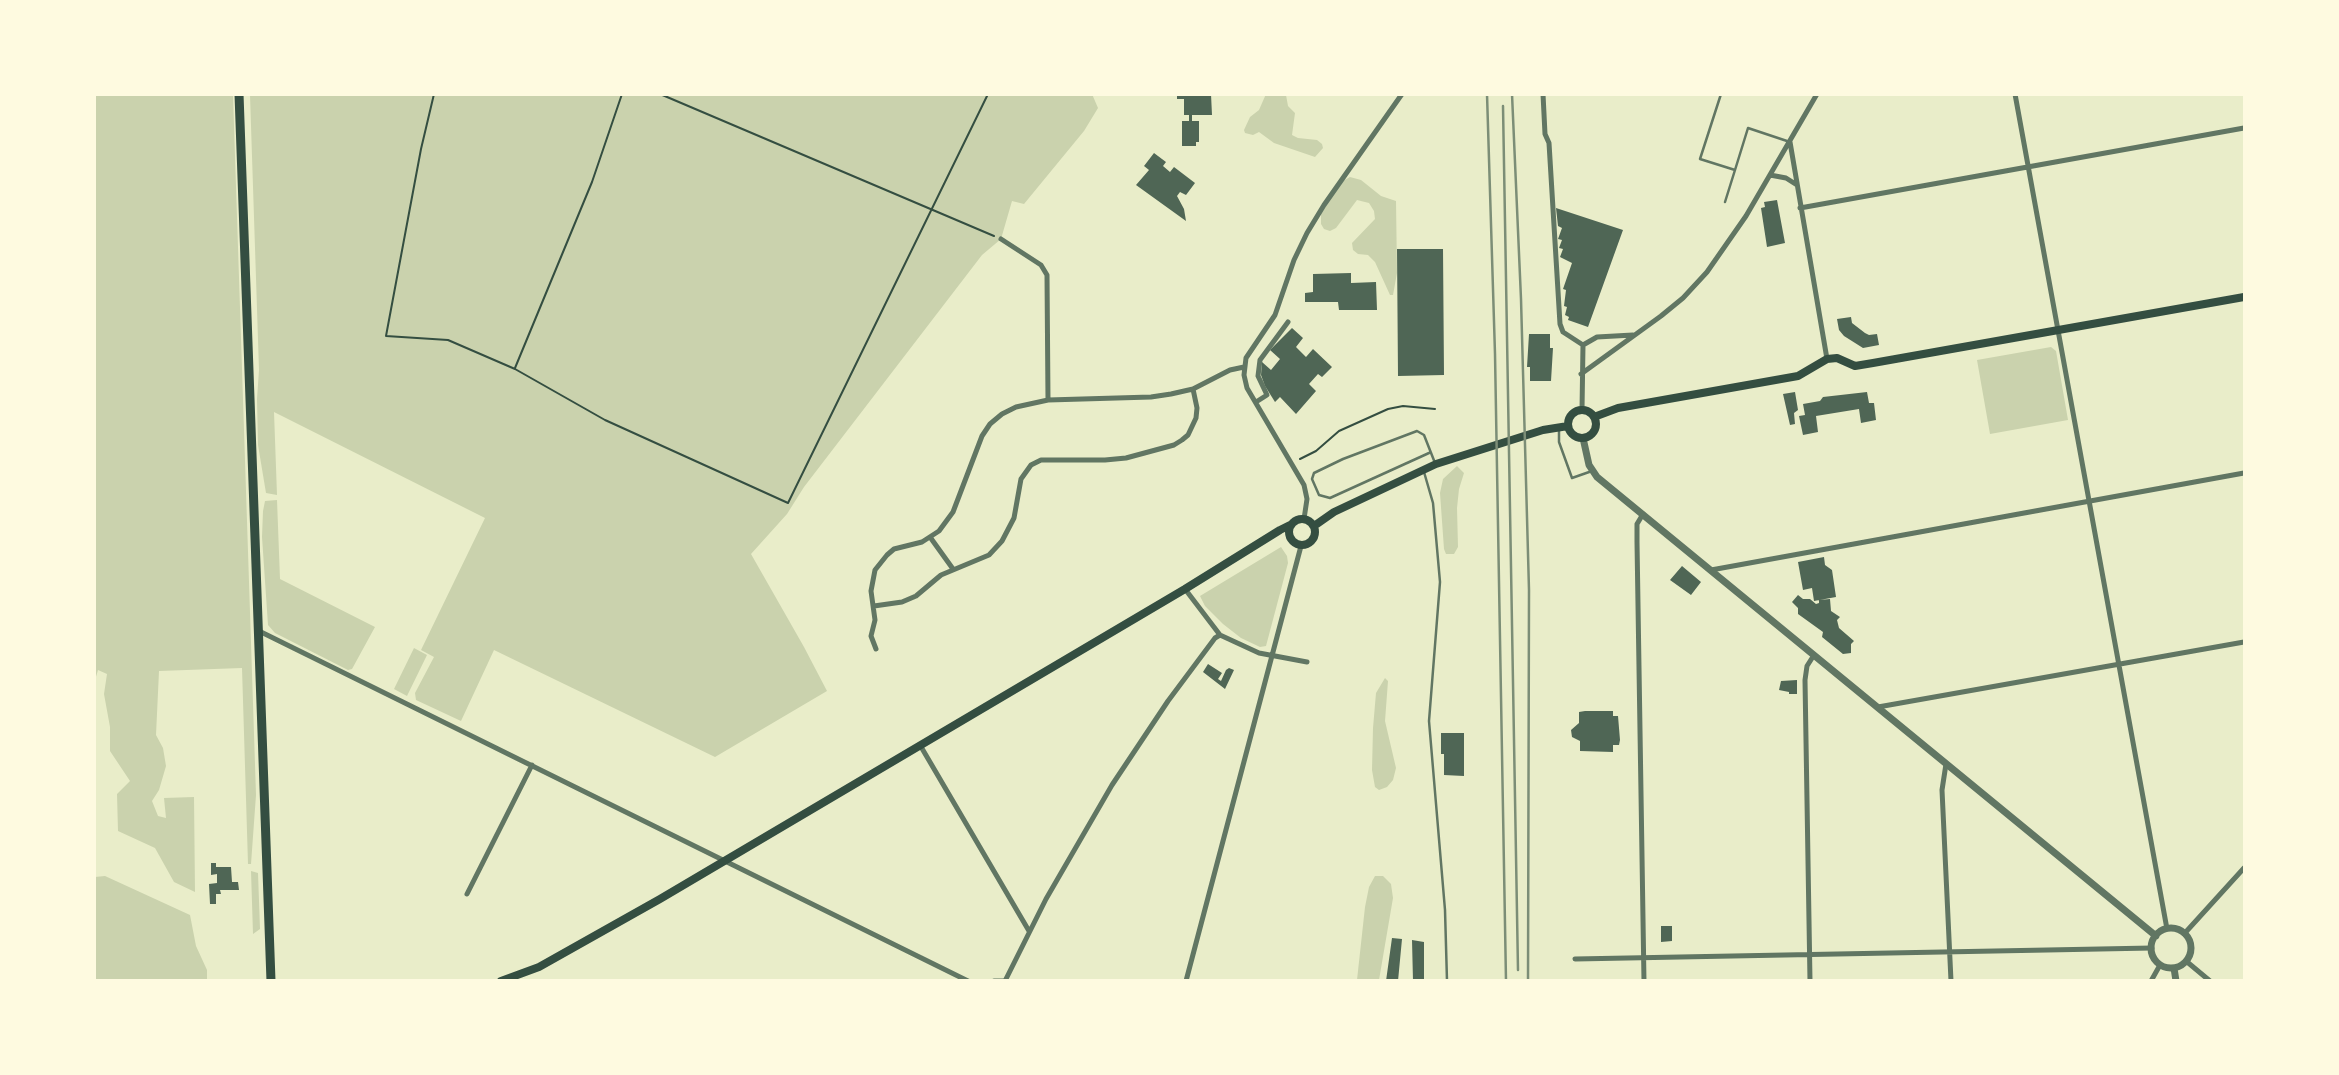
<!DOCTYPE html>
<html>
<head>
<meta charset="utf-8">
<style>
  body { margin:0 }
  #map { position:relative; width:2339px; height:1075px; overflow:hidden; background:#e9edc9; font-family:"DM Sans",sans-serif }
  canvas { display:block }
  .frame { position:absolute; inset:0; border:96px solid #fefae0; pointer-events:none }
</style>
</head>
<body>
<div id="map">
<canvas width="2339" height="1075"></canvas>
<div class="frame"></div>
</div>
<script>
const c = document.querySelector('canvas').getContext('2d');
c.lineJoin = 'round';
function paint(path, color) {
  c.fillStyle = color;
  c.fill(path, 'evenodd');
}
function poly(rows) {
  const path = new Path2D();
  for (const r of rows) {
    if (r.length === 3) {
      path.moveTo(r[0] + r[2], r[1]);
      path.arc(r[0], r[1], r[2], 0, 2 * Math.PI);
      continue;
    }
    path.moveTo(r[0], r[1]);
    for (let i = 2; i < r.length; i += 2) path.lineTo(r[i], r[i + 1]);
  }
  return path;
}
function stroke(path, color, width, dash) {
  c.strokeStyle = color;
  c.lineWidth = width;
  c.lineCap = dash ? 'butt' : 'round';
  c.setLineDash(dash || []);
  c.stroke(path);
}
paint(poly([
  [95,94,233,95,256,795,251,864,248,864,242,668,159,671,156,735,163,748,166,766,159,790,152,801,158,816,166,818,164,798,194,797,195,892,174,882,155,848,118,831,117,794,130,781,110,751,110,727,104,694,107,674,98,670,95,680],
  [1092,94,1098,108,1084,131,1024,204,1012,201,1001,239,982,255,804,487,787,514,751,554,804,647,827,691,715,757,494,650,461,721,416,700,415,693,434,657,421,650,485,518,274,412,277,495,266,493,258,445,257,399,259,370,250,95],
  [1266,94,1286,95,1288,106,1295,113,1292,135,1298,138,1317,140,1322,144,1323,148,1315,157,1274,143,1259,132,1253,135,1245,133,1244,130,1250,117,1259,110],
  [1350,177,1361,180,1381,196,1396,201,1397,273,1393,295,1390,295,1375,262,1368,255,1358,254,1353,250,1352,243,1375,219,1374,211,1369,203,1357,200,1336,228,1330,231,1324,229,1321,224,1321,211,1341,182],
  [2051,347,2056,351,2068,420,1990,434,1977,360],
  [1457,466,1464,473,1459,489,1457,508,1458,547,1454,554,1446,554,1444,549,1440,493,1443,479],
  [277,500,280,579,375,627,352,669,348,670,275,633,268,625,262,537,263,511,265,501],
  [1281,547,1287,556,1288,563,1266,646,1260,647,1241,638,1223,624,1205,606,1200,596],
  [414,648,427,655,407,696,394,689],
  [1385,678,1388,681,1385,721,1396,768,1393,780,1387,787,1379,790,1375,787,1372,770,1373,728,1376,693],
  [251,871,258,873,260,929,253,934],
  [105,876,190,915,196,946,207,970,207,980,95,980,95,877],
  [1375,876,1383,876,1391,884,1393,898,1379,980,1357,980,1365,907,1369,887]
]), '#cad2ad');
paint(poly([
  [1177,94,1211,94,1212,115,1192,115,1192,121,1199,121,1199,142,1196,142,1196,146,1182,146,1182,121,1189,121,1189,115,1184,115,1184,99,1177,99],
  [1154,153,1166,162,1163,166,1170,172,1174,167,1195,183,1186,195,1180,192,1177,196,1184,209,1186,221,1136,185,1149,170,1144,166],
  [1777,200,1785,243,1767,247,1761,208,1765,207,1764,202],
  [1556,208,1623,230,1588,327,1568,320,1569,317,1565,315,1567,307,1564,306,1566,290,1563,289,1572,263,1560,257,1563,249,1559,248,1562,240,1558,239,1562,228,1558,226],
  [1397,249,1443,249,1444,375,1398,376],
  [1351,273,1351,283,1376,282,1377,310,1339,310,1338,302,1305,302,1305,293,1313,292,1313,274],
  [1851,317,1852,323,1865,333,1869,335,1877,334,1879,345,1863,348,1844,336,1839,330,1837,319],
  [1292,328,1303,338,1296,347,1306,357,1313,349,1332,367,1322,377,1318,374,1309,384,1316,391,1296,414,1280,397,1275,402,1265,386,1261,375,1262,362,1271,370,1280,359,1270,350],
  [1529,334,1550,334,1550,348,1553,348,1551,381,1530,381,1530,367,1527,367],
  [1795,392,1798,410,1794,413,1795,424,1790,425,1783,394],
  [1867,392,1869,403,1874,403,1876,420,1861,423,1859,409,1816,416,1818,432,1803,435,1799,416,1805,415,1803,404,1820,401,1823,397],
  [1824,557,1825,565,1832,570,1836,597,1814,601,1812,588,1803,590,1798,562],
  [1682,566,1701,582,1691,595,1670,580],
  [1798,595,1803,599,1810,599,1816,604,1819,603,1819,600,1830,599,1831,611,1840,617,1837,620,1839,628,1854,641,1851,644,1851,653,1843,654,1822,637,1823,632,1798,614,1798,608,1792,602],
  [1208,664,1222,673,1218,679,1221,681,1226,670,1229,668,1234,670,1225,689,1203,672],
  [1797,680,1797,694,1789,694,1789,692,1779,690,1781,681],
  [1585,711,1613,711,1613,716,1618,716,1620,740,1619,745,1613,745,1613,752,1580,751,1580,741,1572,737,1571,730,1579,723,1579,712],
  [1441,733,1464,733,1464,776,1444,775,1444,754,1441,754],
  [211,863,216,863,216,867,231,867,232,882,238,882,239,890,220,890,221,894,216,894,216,904,210,904,209,884,217,883,217,874,211,875],
  [1661,926,1672,926,1672,941,1661,942],
  [1392,938,1402,939,1398,981,1386,981],
  [1412,940,1424,942,1424,981,1413,981]
]), '#4f6655');
stroke(poly([
  [434,94,421,149,386,336,448,340,515,369,605,420,788,503,988,94],
  [660,94,994,236],
  [515,368,592,182,622,94],
  [1300,459,1316,451,1339,431,1388,409,1403,406,1435,409]
]), '#344e41', 2);
stroke(poly([
  [1721,94,1700,159,1735,170,1748,128,1787,141],
  [1725,202,1735,170],
  [1559,428,1559,442,1572,478,1592,471],
  [1429,453,1330,498,1319,495,1312,479,1314,473,1343,459,1417,431,1424,435,1435,463],
  [1424,472,1433,503,1440,582,1429,721,1445,910,1447,981]
]), '#617663', 2.5);
stroke(poly([
  [1543,94,1545,134,1549,143,1560,324,1563,332,1583,345],
  [2015,94,2167,929],
  [1790,142,1827,359],
  [1770,175,1786,178,1797,185],
  [1800,208,2244,128],
  [1001,239,1041,265,1047,275,1048,400],
  [1581,374,1661,316,1683,298,1707,272,1746,216,1817,94],
  [1256,402,1267,395,1258,376,1260,360,1288,322],
  [1582,410,1583,345,1597,337,1633,335],
  [1643,514,1637,524,1637,542,1644,981],
  [1304,519,1307,499,1304,485,1247,388,1244,375,1246,358,1275,315,1294,260,1307,233,1324,205,1402,94],
  [930,537,953,569],
  [1711,570,2244,473],
  [1185,589,1220,635,1259,653,1307,662],
  [874,606,902,602,916,596,941,575,989,555,1002,541,1014,518,1021,479,1031,465,1041,460,1105,460,1126,458,1174,445,1182,440,1188,435,1196,418,1197,408,1193,389],
  [259,631,968,981],
  [876,649,871,636,875,620,871,591,875,570,887,555,894,549,922,542,939,531,953,512,982,436,990,424,1002,414,1016,407,1048,400,1151,397,1171,394,1193,389,1230,370,1244,367],
  [1878,707,2244,642],
  [920,745,1029,931],
  [1946,764,1942,790,1951,981],
  [467,894,532,765],
  [2184,934,2244,868],
  [1575,959,2152,948],
  [2186,961,2210,981],
  [994,981,1003,981],
  [1005,981,1046,899,1112,785,1168,701,1215,638,1220,635],
  [1186,981,1301,546],
  [1810,981,1805,680,1807,666,1814,655],
  [2151,981,2160,965]
]), '#617663', 5);
stroke(poly([
  [1583,438,1589,465,1597,477,2156,936],
  [2171,948,20],
  [2174,968,2176,981]
]), '#617663', 7);
stroke(poly([
  [1582,424,14],
  [1594,417,1618,408,1798,376,1827,359,1837,358,1855,366,1873,363,2244,297],
  [1302,532,13],
  [1314,526,1334,512,1436,464,1543,430,1568,426],
  [501,981,539,967,660,899,1185,589,1280,530,1290,525]
]), '#344e41', 8);
stroke(poly([
  [239,94,271,981]
]), '#344e41', 9);
stroke(poly([
  [1487,94,1495,354,1506,981],
  [1512,94,1521,299,1529,590,1528,981],
  [1503,106,1518,970]
]), '#7c8e77', 2.5);
</script>
</body>
</html>
